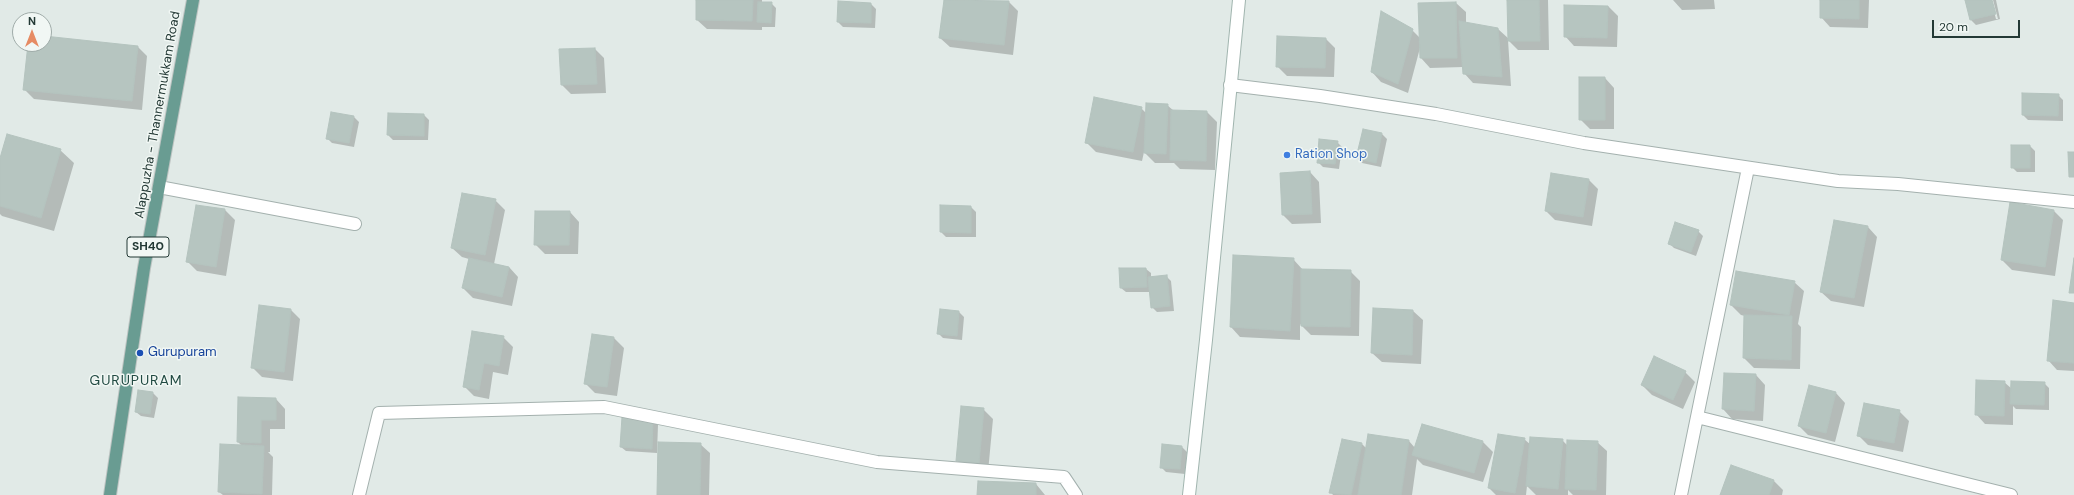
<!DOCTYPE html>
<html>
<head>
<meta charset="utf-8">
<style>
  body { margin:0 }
  #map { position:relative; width:2074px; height:495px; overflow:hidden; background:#e1eae7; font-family:"DM Sans",sans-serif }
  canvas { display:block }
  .north { position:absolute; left:12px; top:12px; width:40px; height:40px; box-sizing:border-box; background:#f1f7f4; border:1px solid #9faba8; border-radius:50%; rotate:0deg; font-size:11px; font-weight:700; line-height:16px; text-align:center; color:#233935 }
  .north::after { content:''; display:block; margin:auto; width:14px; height:18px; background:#e68b63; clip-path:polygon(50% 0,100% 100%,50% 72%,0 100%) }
  .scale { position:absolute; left:1932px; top:20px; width:88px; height:18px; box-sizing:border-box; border:2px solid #233935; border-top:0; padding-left:5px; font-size:12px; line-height:14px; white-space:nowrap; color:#233935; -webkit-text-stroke:3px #f1f7f4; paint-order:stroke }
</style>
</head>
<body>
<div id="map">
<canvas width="2074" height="495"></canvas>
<div class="north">N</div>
<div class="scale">20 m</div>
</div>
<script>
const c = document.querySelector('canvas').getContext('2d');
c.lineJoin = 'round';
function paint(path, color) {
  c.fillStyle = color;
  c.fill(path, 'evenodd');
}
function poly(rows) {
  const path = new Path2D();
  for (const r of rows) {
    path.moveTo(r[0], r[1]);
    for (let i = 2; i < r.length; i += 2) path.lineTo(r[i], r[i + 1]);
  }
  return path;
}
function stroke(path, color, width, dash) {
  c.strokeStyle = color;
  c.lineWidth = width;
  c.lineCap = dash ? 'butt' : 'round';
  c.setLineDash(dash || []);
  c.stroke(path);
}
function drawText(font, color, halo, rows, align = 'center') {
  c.font = font + ' "DM Sans",sans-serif';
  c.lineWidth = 3;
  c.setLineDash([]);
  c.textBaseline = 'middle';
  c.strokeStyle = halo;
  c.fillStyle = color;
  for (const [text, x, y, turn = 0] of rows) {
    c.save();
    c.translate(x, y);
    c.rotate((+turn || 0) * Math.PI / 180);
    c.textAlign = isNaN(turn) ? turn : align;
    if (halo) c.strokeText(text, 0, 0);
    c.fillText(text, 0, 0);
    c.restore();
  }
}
paint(poly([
  [697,0,762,0,762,3,771,3,776,8,775,27,762,27,762,30,707,29,697,20],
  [945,0,1009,2,1018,11,1013,55,950,47,940,38],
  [1508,0,1548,0,1549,50,1518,50,1508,40,1511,86,1473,83,1464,73,1463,67,1430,68,1421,58,1420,48,1408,93,1381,82,1372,72,1412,30,1420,38,1456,3,1466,12,1466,23,1498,29,1509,39],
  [1714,0,1715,9,1682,10,1673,0],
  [1821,0,1869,0,1868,28,1830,27,1821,17],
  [1966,0,1991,0,1996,19,1998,19,1993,0,1996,0,2000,19,1976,25,1971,20],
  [871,4,876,9,875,28,843,27,838,22],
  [1608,6,1618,16,1617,47,1574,46,1565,36],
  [44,37,138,47,147,56,142,110,34,99,24,89,29,44,44,44],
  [1326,39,1335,48,1334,77,1287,76,1277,66],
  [595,49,604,58,606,93,571,94,562,85],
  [1605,78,1614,88,1614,129,1590,129,1580,119],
  [2058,95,2063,100,2063,121,2028,120,2023,115],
  [1167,105,1174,111,1207,112,1217,122,1215,170,1180,169,1174,163,1155,163,1144,152,1142,161,1096,152,1086,142,1141,108,1146,113],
  [424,115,429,120,428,140,393,140,388,135],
  [354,117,359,122,354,147,332,143,327,138],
  [1382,134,1387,139,1381,167,1362,163,1357,158],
  [1337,142,1342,147,1339,169,1323,167,1318,162],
  [2030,146,2035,151,2035,172,2017,172,2012,167],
  [60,150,74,163,54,231,2,216,0,214,0,162],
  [1310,172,1319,182,1321,223,1292,224,1283,215],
  [1589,180,1598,189,1592,226,1555,220,1546,211],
  [495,200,505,210,494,264,509,267,518,277,512,306,473,298,463,288,469,259,462,257,452,248],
  [196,206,225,210,235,220,226,276,197,271,187,261],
  [941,206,971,207,976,212,976,237,946,237,941,232],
  [2054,211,2063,220,2055,276,2012,270,2002,260],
  [570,212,579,222,578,254,545,254,535,244],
  [1868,227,1877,237,1864,307,1831,301,1821,292],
  [1698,231,1703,236,1696,256,1674,248,1669,243],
  [1293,259,1303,270,1350,271,1360,281,1359,336,1311,335,1300,324,1300,340,1240,337,1231,327],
  [1146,269,1151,273,1151,278,1166,276,1171,281,1174,311,1157,312,1152,307,1151,292,1126,292,1121,288],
  [1794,282,1804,291,1798,324,1801,327,1800,369,1754,368,1744,358,1745,316,1741,315,1731,305],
  [2074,304,2074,371,2057,370,2048,360],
  [1374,309,1413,311,1423,320,1421,364,1382,362,1372,353],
  [291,310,300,319,293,381,262,377,253,368],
  [940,310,959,312,964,317,962,340,943,338,938,333],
  [593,335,614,338,624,348,617,396,595,393,585,383],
  [503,337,513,347,508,375,493,372,489,399,474,396,464,386],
  [1685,372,1695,382,1683,409,1652,395,1642,385],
  [1725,374,1756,375,1765,385,1763,421,1732,419,1723,409],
  [2004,382,2012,389,2044,383,2049,388,2049,410,2016,409,2013,406,2013,425,1985,424,1976,414],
  [153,393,158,398,154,418,141,416,136,412],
  [1836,393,1845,403,1835,442,1808,435,1799,426],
  [276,399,285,409,285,429,270,429,270,452,268,452,273,457,272,495,223,495,219,492,242,446,238,442],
  [983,409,993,419,988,472,967,470,957,460],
  [1899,411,1909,421,1903,452,1868,445,1858,435],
  [653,420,658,425,657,453,626,451,621,447],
  [1422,425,1483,442,1493,452,1483,482,1423,465,1417,459,1412,495,1333,495,1331,492,1362,444,1366,448,1409,441,1415,448],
  [1524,439,1531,445,1562,440,1568,446,1597,442,1607,451,1606,495,1573,495,1568,490,1568,495,1536,495,1527,486,1526,495,1496,495,1489,488],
  [700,444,710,453,709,495,658,495],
  [1182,447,1187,452,1185,474,1166,472,1161,467],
  [1732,466,1774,481,1783,490,1782,495,1722,495],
  [1036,484,1045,495,978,495]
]), '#0003');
const building = poly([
  [696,0,753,0,752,21,696,20,696,0],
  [944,0,1009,1,1004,45,939,38,944,0],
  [1507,0,1539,0,1540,41,1508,41,1507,0],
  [1820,0,1859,0,1859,19,1820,18,1820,0],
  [1965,0,1992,0,1996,14,1970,20,1965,0],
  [838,1,871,3,871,23,837,22,838,1],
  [758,2,772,2,771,23,757,22,758,2],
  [1456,2,1457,58,1420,58,1418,3,1456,2],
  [1564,5,1608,6,1607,38,1564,37,1564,5],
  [1381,11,1413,29,1398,84,1371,72,1381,11],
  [1459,21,1498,28,1502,77,1463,74,1459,21],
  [44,36,138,46,132,101,23,90,28,44,44,44,44,36],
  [1277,36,1326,38,1325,68,1276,67,1277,36],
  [595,48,597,84,561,85,559,49,595,48],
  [1579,77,1605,77,1605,120,1579,120,1579,77],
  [2022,93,2059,94,2058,116,2022,115,2022,93],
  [1094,97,1142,107,1133,152,1085,143,1094,97],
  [1146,103,1168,104,1166,154,1144,153,1146,103],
  [1171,110,1207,111,1206,161,1170,160,1171,110],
  [331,112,354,116,349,143,326,139,331,112],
  [388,113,424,114,424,136,387,135,388,113],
  [1363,129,1382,133,1376,163,1356,158,1363,129],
  [7,134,61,149,41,218,0,206,0,158,7,134],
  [1319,139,1338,141,1335,164,1317,163,1319,139],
  [2011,145,2030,145,2030,168,2011,168,2011,145],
  [2068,152,2074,152,2074,177,2069,177,2068,152],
  [1310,171,1312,214,1282,215,1280,173,1310,171],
  [1551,173,1589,179,1583,217,1545,211,1551,173],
  [462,193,496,199,485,255,451,248,462,193],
  [2010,202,2054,210,2045,267,2001,260,2010,202],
  [196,205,225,209,216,267,186,262,196,205],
  [940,205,971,206,971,233,940,232,940,205],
  [535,211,570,211,569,245,534,245,535,211],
  [1834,220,1868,226,1854,298,1820,292,1834,220],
  [1675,222,1699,230,1691,252,1668,244,1675,222],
  [1233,255,1294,258,1290,331,1230,327,1233,255],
  [469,258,509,267,502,297,462,288,469,258],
  [2074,258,2074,293,2069,293,2074,258],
  [1119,268,1146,268,1147,287,1120,288,1119,268],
  [1301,269,1351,270,1350,327,1301,326,1301,269],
  [1736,271,1795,281,1789,315,1730,305,1736,271],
  [1167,275,1170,306,1151,308,1148,277,1167,275],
  [2053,300,2074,303,2074,363,2047,361,2053,300],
  [259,305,291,309,284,372,251,368,259,305],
  [1373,308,1413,310,1412,355,1371,353,1373,308],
  [940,309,959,311,957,336,937,334,940,309],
  [1744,315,1792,316,1791,360,1743,358,1744,315],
  [472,331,504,336,499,366,484,363,479,390,463,387,472,331],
  [592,334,614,337,607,387,584,384,592,334],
  [1654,356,1686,371,1673,400,1641,385,1654,356],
  [1724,373,1756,374,1754,411,1722,409,1724,373],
  [1976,380,2005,381,2004,416,1975,415,1976,380],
  [2011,381,2045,382,2044,405,2010,404,2011,381],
  [1809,385,1836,392,1826,433,1798,426,1809,385],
  [138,390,153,392,150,414,135,412,138,390],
  [238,397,276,398,276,420,261,420,261,443,237,442,238,397],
  [1864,403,1900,410,1894,443,1857,436,1864,403],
  [961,406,984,408,979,463,956,461,961,406],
  [622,417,653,419,652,449,620,447,622,417],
  [1422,424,1483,441,1474,473,1412,455,1422,424],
  [1368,434,1409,440,1401,495,1358,495,1368,434],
  [1498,434,1525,438,1515,493,1488,488,1498,434],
  [1530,437,1563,439,1558,489,1526,486,1530,437],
  [1342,439,1362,443,1351,495,1329,493,1342,439],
  [1567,440,1598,441,1596,490,1565,489,1567,440],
  [658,442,701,443,700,495,657,495,658,442],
  [220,444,264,446,262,494,218,492,220,444],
  [1162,444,1182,446,1180,469,1160,468,1162,444],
  [1731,465,1774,480,1769,495,1720,495,1731,465],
  [978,481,1036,483,1036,495,977,495,978,481]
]);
paint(building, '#b6c5c0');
stroke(building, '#b4c3be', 1);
const street = poly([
  [1230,85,1320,96,1436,114,1584,143,1838,181,1898,184,2074,202],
  [159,187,355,224],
  [1697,417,2011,495],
  [359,495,379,413,604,407,877,462,1064,477,1076,495],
  [1681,495,1748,168]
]);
const secondary = poly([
  [1189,495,1206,340,1239,0]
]);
const primary = poly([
  [110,495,144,268,193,0]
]);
stroke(street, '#a4b1ae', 14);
stroke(secondary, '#a1b5af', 14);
stroke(primary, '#bdc4c2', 14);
stroke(street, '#fff', 12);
stroke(secondary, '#fff', 12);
stroke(primary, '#699c92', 12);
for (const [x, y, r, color] of [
  [1287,155,4,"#3f7fe0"],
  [140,353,4,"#1a4fb4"]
]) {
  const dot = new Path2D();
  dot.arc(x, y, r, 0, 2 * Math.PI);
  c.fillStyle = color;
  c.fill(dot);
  stroke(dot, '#f1f7f4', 1.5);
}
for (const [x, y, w] of [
  [148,247,42]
]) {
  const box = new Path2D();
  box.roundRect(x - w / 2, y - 10, w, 20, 3);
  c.fillStyle = '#f1f7f4';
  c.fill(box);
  stroke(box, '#233935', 1);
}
drawText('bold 12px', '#233935', null, [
  ["SH40",148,247]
]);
drawText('13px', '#233935', '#f1f7f4', [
  ["Alappuzha - Thannermukkam Road",158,115,-80]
]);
drawText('13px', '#366cbe', '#f1f7f4', [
  ["Ration Shop",1295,155]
], 'left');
drawText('13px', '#164399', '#f1f7f4', [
  ["Gurupuram",148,353]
], 'left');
c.letterSpacing = '1px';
drawText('14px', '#214a42', '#f1f7f4', [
  ["GURUPURAM",136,381]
]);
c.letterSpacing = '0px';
</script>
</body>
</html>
